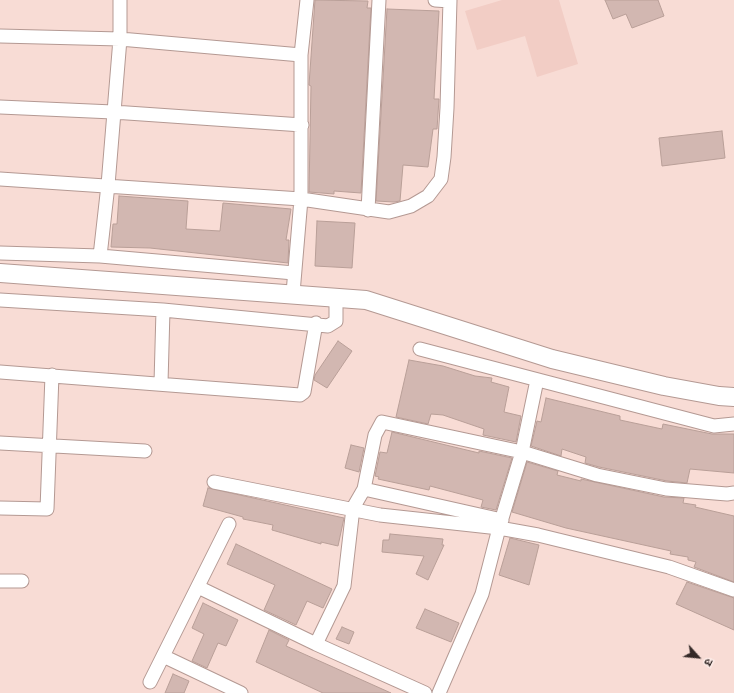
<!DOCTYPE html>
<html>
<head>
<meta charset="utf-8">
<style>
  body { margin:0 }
  #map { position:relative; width:734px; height:693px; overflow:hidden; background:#f8dcd5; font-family:Helvetica,"Noto Sans Devanagari",sans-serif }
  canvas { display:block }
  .north { position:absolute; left:678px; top:637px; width:40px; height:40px; -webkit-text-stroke:3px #fdece8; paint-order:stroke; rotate:117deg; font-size:11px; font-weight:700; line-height:16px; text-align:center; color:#342927 }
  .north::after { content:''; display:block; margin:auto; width:14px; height:18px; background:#342927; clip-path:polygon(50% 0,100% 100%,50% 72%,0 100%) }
</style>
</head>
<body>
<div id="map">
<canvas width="734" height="693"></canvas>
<div class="north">उ</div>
</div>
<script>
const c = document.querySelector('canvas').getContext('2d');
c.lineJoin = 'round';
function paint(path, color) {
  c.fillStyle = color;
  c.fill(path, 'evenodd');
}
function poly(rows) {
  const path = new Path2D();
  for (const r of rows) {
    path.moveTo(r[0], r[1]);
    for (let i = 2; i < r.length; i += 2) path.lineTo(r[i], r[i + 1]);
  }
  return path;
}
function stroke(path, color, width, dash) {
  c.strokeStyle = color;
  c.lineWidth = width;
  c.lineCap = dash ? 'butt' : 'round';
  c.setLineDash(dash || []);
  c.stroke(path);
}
paint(poly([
  [502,0,559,0,578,64,537,77,525,36,477,50,465,11]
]), '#f2cdc5');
const building = poly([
  [315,0,368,1,367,8,371,8,361,193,334,191,334,194,309,192,311,86,309,85,315,0],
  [605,0,658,0,664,16,632,28,626,14,613,19,605,0],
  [387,9,439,11,434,99,439,99,437,129,433,129,428,167,403,165,400,201,394,202,376,201,387,9],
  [722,131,725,158,662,166,659,138,722,131],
  [119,196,188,201,186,229,220,231,223,203,291,209,286,240,289,240,288,263,150,248,111,247,113,224,117,224,119,196],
  [317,221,355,223,352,268,315,266,317,221],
  [338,341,352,351,327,388,314,380,315,375,338,341],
  [409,360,443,366,475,376,492,378,491,382,509,387,504,412,521,416,516,442,483,435,484,429,443,415,431,414,428,424,396,417,409,360],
  [546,398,620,416,620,420,662,429,663,424,712,434,734,434,734,473,690,469,687,483,667,481,599,467,585,463,586,457,562,449,561,456,531,446,537,421,541,422,546,398],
  [392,432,479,453,479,451,512,458,496,510,481,507,483,500,430,486,429,490,378,479,379,477,375,476,380,452,387,453,392,432],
  [351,445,364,448,359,472,345,468,351,445],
  [527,462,558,471,557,475,581,481,581,479,664,497,684,498,683,503,696,505,695,507,734,516,734,582,694,567,696,562,688,560,688,557,670,554,671,551,566,528,512,512,527,462],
  [208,488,344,518,338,546,321,542,321,544,272,530,273,525,243,519,243,517,203,506,208,488],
  [390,534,443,539,442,545,444,545,428,580,416,574,424,556,382,552,383,540,389,540,390,534],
  [510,538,539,545,529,585,499,575,510,538],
  [236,544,332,589,323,608,307,601,296,625,264,610,275,585,227,564,236,544],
  [687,582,734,598,734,630,676,604,687,582],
  [203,603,238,620,226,646,218,643,207,668,192,661,204,634,192,628,203,603],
  [425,609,459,623,451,642,416,628,425,609],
  [342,627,354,632,349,644,336,639,342,627],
  [269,630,289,640,286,646,391,693,323,693,256,662,269,630],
  [173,674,189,681,184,693,165,693,173,674]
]);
paint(building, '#d2b7b1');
stroke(building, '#b99f98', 1);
const street = poly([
  [435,0,450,1],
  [0,36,120,39,301,55],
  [0,107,113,112,302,125],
  [0,179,301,199,389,212,411,206,428,196,441,179,444,157,447,108,450,0],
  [368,210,379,0],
  [0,253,100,256,294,273],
  [100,256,108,185,120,39,120,0],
  [293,293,301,199,301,55,307,0],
  [0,300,163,310,328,326,336,321,336,298],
  [420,349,714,426,734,424],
  [0,372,300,395,304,392,316,323],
  [161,383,163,310],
  [0,443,145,451],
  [214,482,380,515,499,528,538,535,669,567,734,590],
  [364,489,502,520],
  [0,508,47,509,52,375],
  [0,581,22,581],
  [198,587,316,644,425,693],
  [316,644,344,586,353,508,364,489,375,435,382,422,522,452,597,475,666,489,727,494,734,493],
  [163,656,241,693],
  [150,682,229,524],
  [439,693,482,594,499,528,522,452,537,380]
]);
const secondary = poly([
  [0,273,366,300,552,359,664,386,719,396,734,397]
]);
stroke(street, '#b49993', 15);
stroke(secondary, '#b49993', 20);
stroke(street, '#fff', 13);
stroke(secondary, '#fff', 18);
</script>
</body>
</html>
